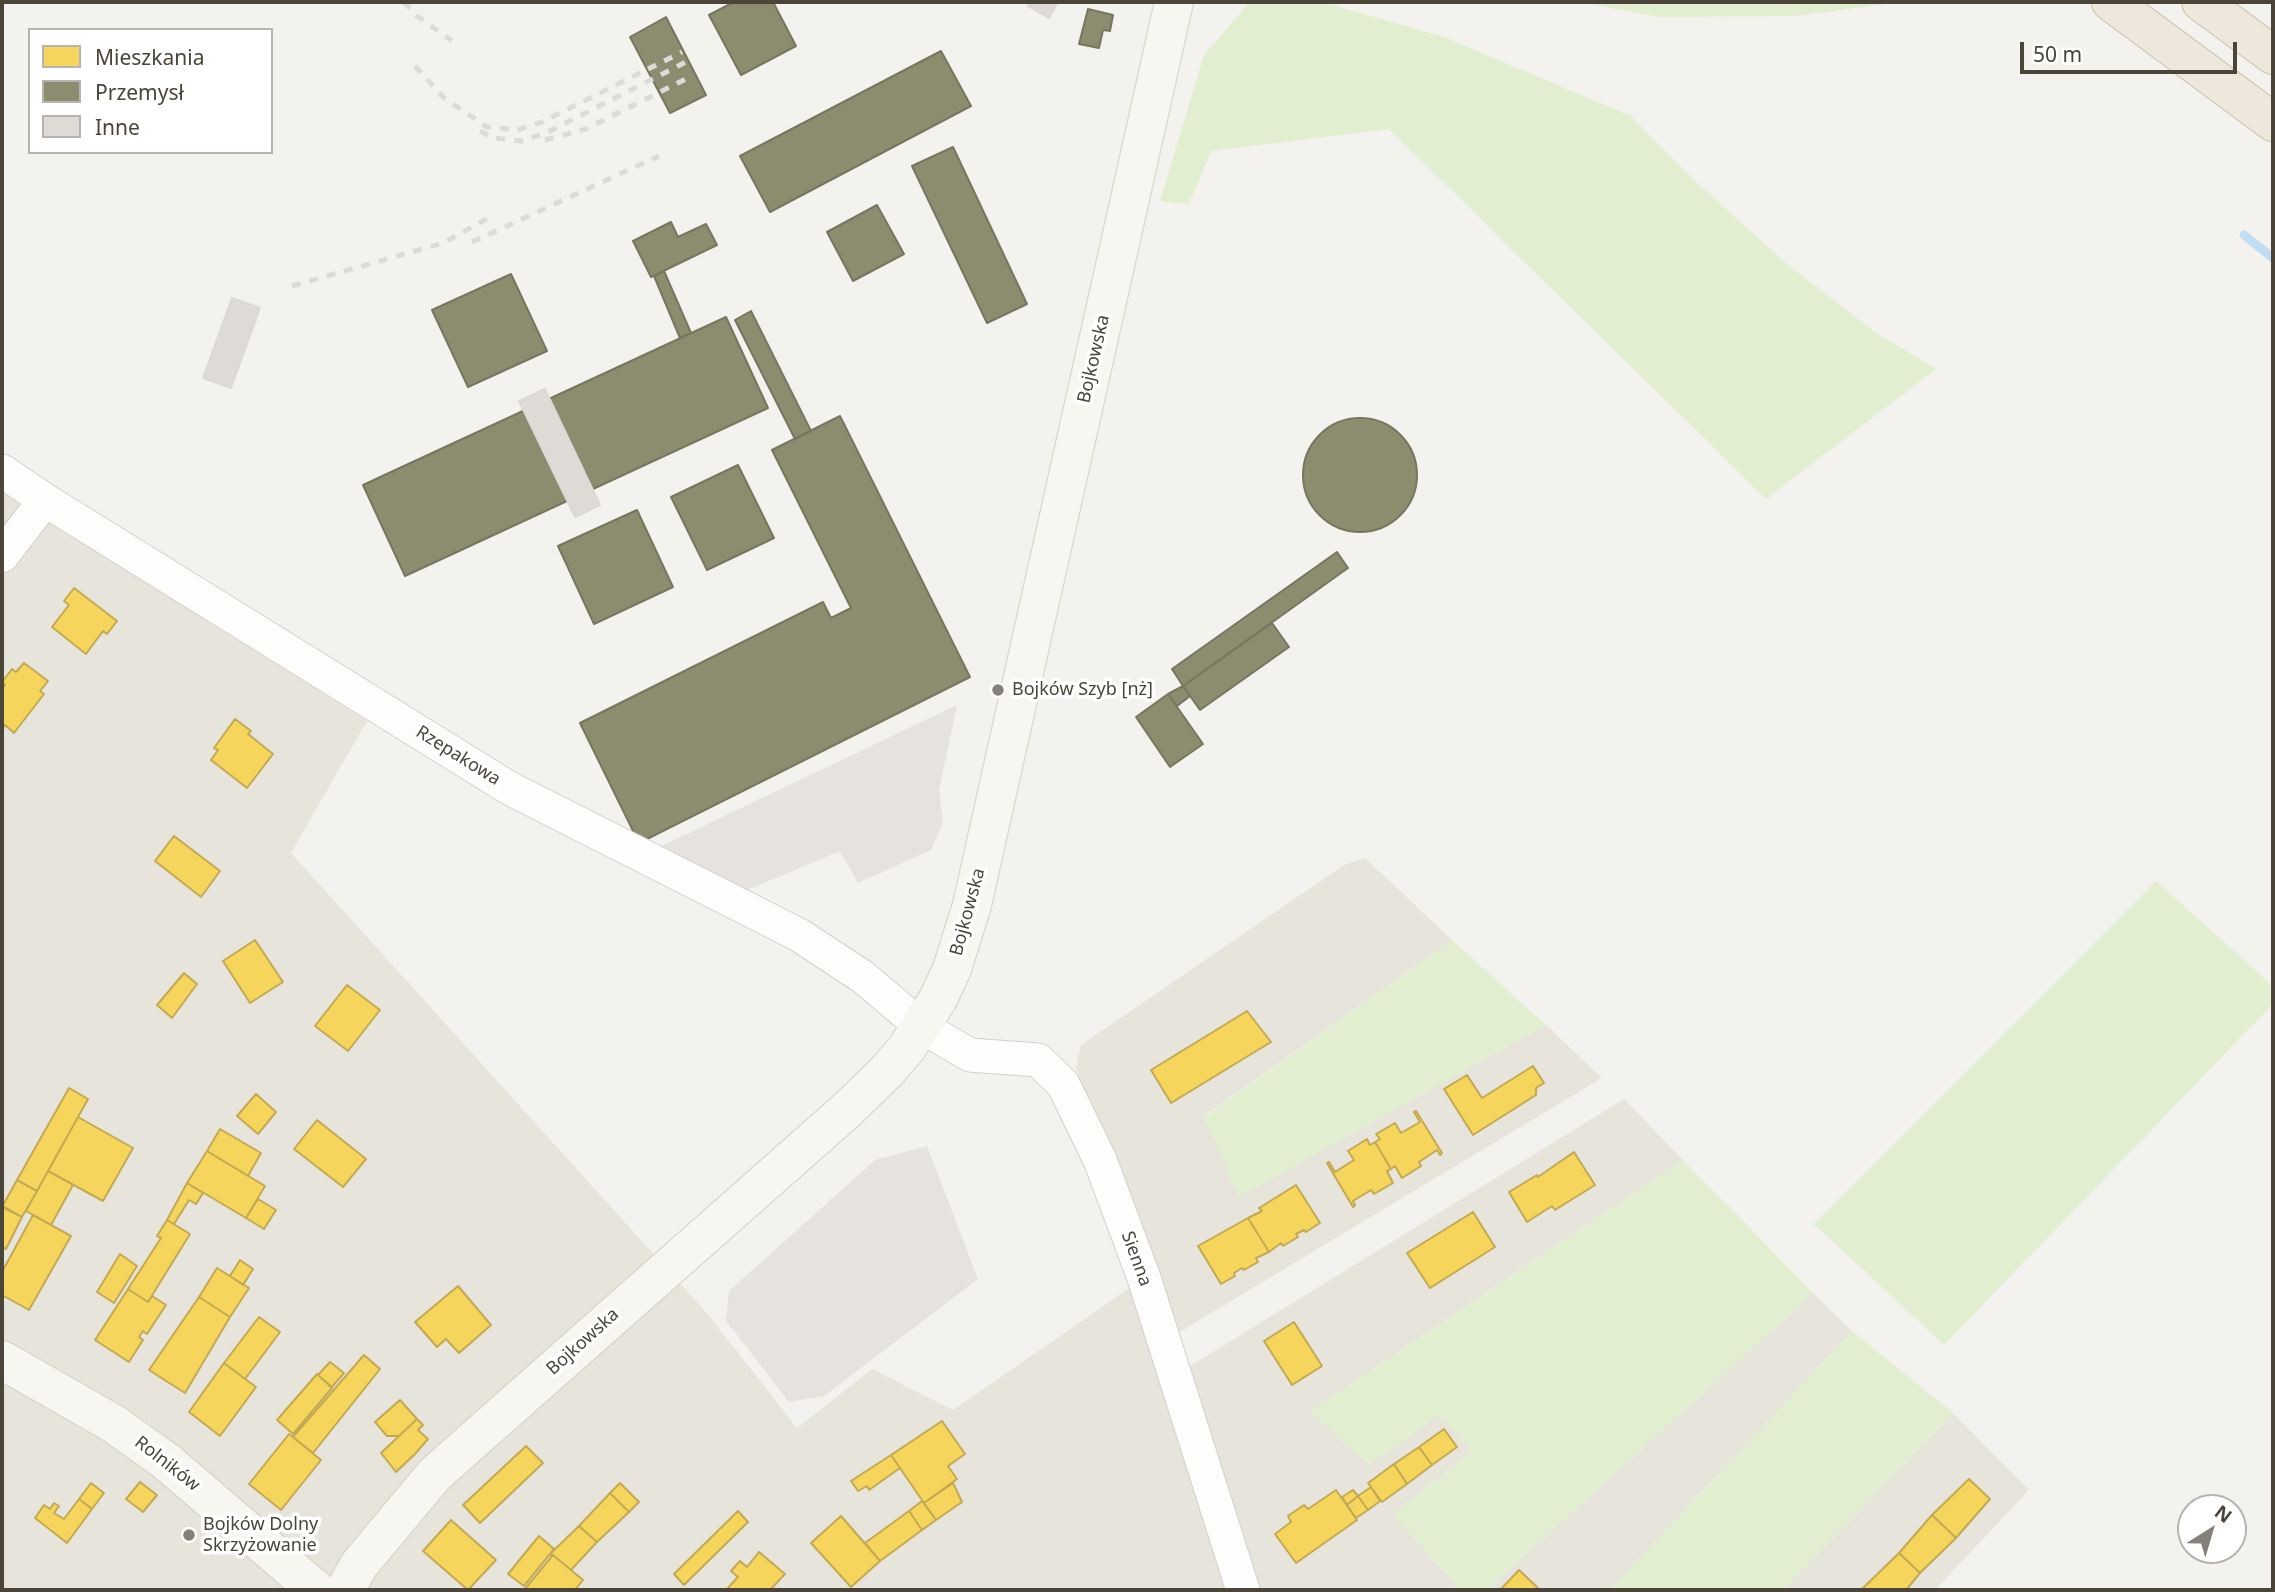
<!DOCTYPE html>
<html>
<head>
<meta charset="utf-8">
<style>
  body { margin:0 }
  #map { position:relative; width:2275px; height:1592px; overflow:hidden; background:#f4f2ee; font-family:"Noto Sans",sans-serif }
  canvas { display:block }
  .frame { position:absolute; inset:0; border:4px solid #4b4439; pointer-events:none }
  .legend { position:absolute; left:28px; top:28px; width:245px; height:126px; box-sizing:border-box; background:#fff; border:2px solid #b7b4b0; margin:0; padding:9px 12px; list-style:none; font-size:21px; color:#4b4439 }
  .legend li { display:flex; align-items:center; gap:14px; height:35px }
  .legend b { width:35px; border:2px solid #b7b4b0 }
  .north { position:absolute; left:2177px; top:1494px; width:70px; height:70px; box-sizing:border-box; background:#fff; border:2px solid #b7b4b0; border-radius:50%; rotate:37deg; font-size:19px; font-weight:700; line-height:28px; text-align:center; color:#4b4439 }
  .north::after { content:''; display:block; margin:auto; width:24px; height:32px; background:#868178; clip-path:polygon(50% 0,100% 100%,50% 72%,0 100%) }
  .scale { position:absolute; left:2020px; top:42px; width:217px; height:32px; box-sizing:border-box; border:4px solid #4b4439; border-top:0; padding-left:9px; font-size:21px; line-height:24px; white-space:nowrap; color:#4b4439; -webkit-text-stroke:5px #fff; paint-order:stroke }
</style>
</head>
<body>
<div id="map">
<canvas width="2275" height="1592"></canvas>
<div class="frame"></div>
<ul class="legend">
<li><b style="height:19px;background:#f6d55c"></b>Mieszkania</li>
<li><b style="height:19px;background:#8c8c6e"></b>Przemysł</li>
<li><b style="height:19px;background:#dedbd6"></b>Inne</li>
</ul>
<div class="north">N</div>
<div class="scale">50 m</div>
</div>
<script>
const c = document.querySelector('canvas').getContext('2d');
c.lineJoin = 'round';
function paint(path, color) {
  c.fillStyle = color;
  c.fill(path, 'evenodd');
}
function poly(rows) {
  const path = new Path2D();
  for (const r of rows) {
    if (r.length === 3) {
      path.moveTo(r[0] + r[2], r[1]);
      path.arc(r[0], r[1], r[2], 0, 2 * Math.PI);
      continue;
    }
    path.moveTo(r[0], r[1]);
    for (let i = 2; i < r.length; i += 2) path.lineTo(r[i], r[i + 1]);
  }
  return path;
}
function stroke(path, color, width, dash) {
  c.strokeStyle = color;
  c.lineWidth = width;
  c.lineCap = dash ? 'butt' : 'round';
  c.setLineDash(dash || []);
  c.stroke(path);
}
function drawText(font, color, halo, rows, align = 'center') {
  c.font = font + ' "Noto Sans",sans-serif';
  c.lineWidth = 7;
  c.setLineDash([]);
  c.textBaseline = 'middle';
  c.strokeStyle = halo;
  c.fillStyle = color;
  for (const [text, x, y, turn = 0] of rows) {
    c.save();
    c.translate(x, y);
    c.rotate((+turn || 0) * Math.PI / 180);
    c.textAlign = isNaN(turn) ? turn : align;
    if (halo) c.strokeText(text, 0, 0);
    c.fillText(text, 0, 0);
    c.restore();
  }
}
paint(poly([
  [2,491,367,721,291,853,706,1312,797,1428,872,1369,953,1410,1144,1278,1243,1590,2,1590],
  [1365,858,1452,940,1204,1116,1240,1196,1546,1025,1602,1078,1176,1334,1076,1068,1081,1045,1344,865],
  [1624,1099,1683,1160,1310,1411,1369,1465,1439,1415,1472,1451,1393,1514,1460,1590,1254,1590,1187,1368],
  [1813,1293,1852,1331,1610,1590,1487,1590],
  [1953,1413,2029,1490,1935,1590,1783,1590]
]), '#e7e4dc');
paint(poly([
  [1250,2,1322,2,1444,37,1631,116,1694,180,1787,264,1876,333,1936,369,1766,499,1389,129,1211,151,1189,204,1160,201,1204,55],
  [1581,2,1900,2,1796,16,1658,17],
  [2156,881,2273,986,2273,1004,1944,1345,1814,1224],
  [1452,940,1546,1025,1239,1197,1204,1117],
  [1683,1160,1813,1293,1487,1590,1460,1590,1393,1514,1472,1451,1439,1415,1369,1465,1310,1411],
  [1852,1331,1953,1413,1783,1590,1610,1590]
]), '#e1eecf');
paint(poly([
  [957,705,939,790,943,823,931,850,858,883,840,851,745,891,653,850],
  [927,1146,978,1279,824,1396,789,1402,726,1321,729,1291,875,1160]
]), '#e6e3df');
const homes = poly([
  [74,588,117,621,107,634,103,631,86,654,52,627,69,605,64,601,74,588],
  [24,663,48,681,40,691,44,694,14,733,5,725,2,729,2,689,5,685,2,682,12,669,16,672,24,663],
  [235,719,251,731,248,734,273,754,247,788,211,760,218,750,214,748,235,719],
  [174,836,220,871,201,897,155,861,174,836],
  [255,940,283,982,250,1003,223,961,255,940],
  [184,973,197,984,172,1018,157,1005,184,973],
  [347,985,380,1010,348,1051,315,1026,347,985],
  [1247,1011,1271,1042,1171,1103,1151,1070,1247,1011],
  [1533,1066,1544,1083,1536,1088,1536,1095,1473,1135,1444,1089,1467,1075,1482,1098,1533,1066],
  [69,1088,88,1099,37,1191,17,1180,69,1088],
  [256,1094,276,1112,258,1134,237,1116,256,1094],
  [1416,1111,1442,1153,1440,1155,1437,1150,1419,1162,1421,1166,1402,1178,1395,1166,1391,1169,1375,1142,1380,1139,1376,1134,1395,1123,1401,1133,1420,1122,1414,1112,1416,1111],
  [78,1117,133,1148,103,1201,48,1171,78,1117],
  [317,1120,366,1159,343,1187,294,1149,317,1120],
  [220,1129,261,1153,248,1176,207,1151,220,1129],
  [1367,1139,1370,1145,1375,1142,1391,1169,1387,1171,1393,1183,1374,1194,1371,1190,1353,1201,1355,1205,1353,1207,1327,1163,1329,1162,1335,1172,1354,1160,1348,1151,1367,1139],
  [207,1151,265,1186,246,1218,187,1183,207,1151],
  [1574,1152,1595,1185,1555,1210,1552,1206,1527,1222,1509,1192,1537,1175,1538,1177,1574,1152],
  [48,1171,73,1185,51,1225,26,1211,48,1171],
  [17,1180,37,1191,22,1217,2,1207,17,1180],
  [187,1183,203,1193,196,1204,189,1200,174,1224,167,1220,187,1183],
  [1296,1185,1320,1223,1306,1232,1304,1230,1296,1234,1298,1237,1283,1246,1281,1243,1269,1252,1248,1218,1262,1211,1259,1208,1296,1185],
  [258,1199,276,1210,264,1229,246,1218,258,1199],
  [2,1206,22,1217,6,1249,2,1247,2,1206],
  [1473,1212,1495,1247,1430,1288,1407,1253,1473,1212],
  [33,1215,71,1236,29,1310,2,1295,2,1272,33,1215],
  [1248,1218,1269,1252,1256,1258,1258,1262,1244,1270,1242,1268,1234,1273,1235,1276,1221,1284,1198,1246,1248,1218],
  [167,1220,190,1234,148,1302,128,1289,161,1238,157,1236,167,1220],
  [120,1254,137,1266,114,1303,97,1292,120,1254],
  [240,1260,253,1269,243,1285,230,1276,240,1260],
  [217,1268,249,1288,230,1317,199,1297,217,1268],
  [458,1286,491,1325,459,1353,446,1339,437,1347,415,1322,458,1286],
  [128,1289,148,1302,152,1296,166,1305,147,1334,143,1331,139,1337,143,1340,129,1362,95,1340,128,1289],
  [199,1297,230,1317,185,1393,149,1370,199,1297],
  [259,1317,280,1332,245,1379,224,1363,259,1317],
  [1294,1322,1322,1366,1292,1385,1264,1341,1294,1322],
  [364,1355,380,1369,313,1453,293,1437,364,1355],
  [330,1362,344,1373,332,1387,318,1375,330,1362],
  [224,1363,256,1387,220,1436,189,1412,224,1363],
  [317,1374,332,1388,293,1434,277,1420,317,1374],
  [400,1400,417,1419,399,1436,387,1436,375,1422,400,1400],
  [417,1419,423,1425,418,1430,428,1439,415,1454,396,1472,381,1453,417,1419],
  [942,1421,965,1454,948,1466,957,1479,924,1503,891,1455,942,1421],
  [1444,1429,1457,1447,1432,1465,1419,1447,1444,1429],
  [289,1434,321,1460,281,1510,249,1484,289,1434],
  [526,1446,543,1463,480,1523,463,1505,526,1446],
  [1419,1447,1432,1465,1407,1484,1394,1464,1419,1447],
  [891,1455,900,1468,869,1490,867,1486,858,1491,851,1481,891,1455],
  [1394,1464,1407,1484,1382,1502,1368,1483,1394,1464],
  [1969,1479,1990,1499,1956,1538,1932,1515,1969,1479],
  [140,1482,157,1495,143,1512,126,1499,140,1482],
  [91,1483,104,1493,92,1509,79,1499,91,1483],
  [620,1483,639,1502,629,1512,610,1493,620,1483],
  [953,1483,962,1502,936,1520,924,1503,953,1483],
  [1371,1487,1380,1501,1368,1510,1358,1496,1371,1487],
  [1336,1490,1357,1520,1296,1563,1275,1534,1291,1522,1288,1516,1304,1505,1308,1509,1336,1490],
  [1353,1490,1358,1496,1347,1505,1342,1497,1353,1490],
  [610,1493,629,1512,597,1542,579,1526,610,1493],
  [1358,1496,1368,1510,1356,1518,1347,1505,1358,1496],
  [79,1499,92,1509,67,1543,35,1518,44,1505,50,1509,54,1503,59,1506,54,1513,64,1519,79,1499],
  [922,1501,936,1520,922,1530,909,1511,922,1501],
  [738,1511,748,1522,684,1585,674,1574,738,1511],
  [909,1511,922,1530,880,1561,865,1543,909,1511],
  [1932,1515,1956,1538,1920,1573,1899,1553,1932,1515],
  [841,1516,880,1561,851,1587,811,1543,841,1516],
  [451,1520,496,1560,468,1590,423,1551,451,1520],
  [579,1526,597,1542,571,1570,553,1555,549,1555,579,1526],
  [539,1536,554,1549,524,1586,508,1574,539,1536],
  [759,1552,785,1574,770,1590,726,1590,738,1577,731,1571,740,1561,747,1567,759,1552],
  [1899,1553,1920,1573,1906,1590,1862,1589,1899,1553],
  [553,1555,583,1580,575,1590,524,1590,553,1555],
  [1519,1570,1540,1590,1500,1590,1519,1570]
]);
paint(homes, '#f6d55c');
stroke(homes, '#c3aa52', 2);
const industry = poly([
  [734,2,773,2,796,46,741,75,709,15,734,2],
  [1088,9,1113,15,1110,31,1103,30,1099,48,1079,44,1088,9],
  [666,17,706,95,670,113,630,37,666,17],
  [941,51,971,106,770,212,740,156,941,51],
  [953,147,1027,304,987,323,912,166,953,147],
  [877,205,904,254,853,281,827,232,877,205],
  [671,222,678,237,706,224,717,245,651,277,633,241,671,222],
  [664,271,691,333,680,338,654,276,664,271],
  [511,274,547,351,468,387,432,310,511,274],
  [751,311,811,431,795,439,735,320,751,311],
  [726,317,768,408,405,576,363,485,726,317],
  [840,416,970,677,639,843,580,723,823,602,831,618,851,608,772,450,840,416],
  [1360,475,57],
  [738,465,774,538,707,570,671,497,738,465],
  [637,510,673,587,594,624,558,546,637,510],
  [1337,552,1348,568,1183,686,1172,669,1337,552],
  [1272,623,1289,647,1200,710,1183,686,1272,623],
  [1183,686,1190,696,1177,706,1168,694,1183,686],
  [1168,694,1203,744,1170,767,1136,717,1168,694]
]);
paint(industry, '#8c8c6e');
stroke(industry, '#78765e', 2);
stroke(poly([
  [2244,235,2273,258]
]), '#c0ddf1', 9);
const building = poly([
  [1030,2,1058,2,1049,18,1028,6,1030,2],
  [232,298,260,308,231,388,203,378,232,298],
  [545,389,600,505,575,517,519,401,545,389]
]);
paint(building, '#dedbd6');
stroke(building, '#dcd9d4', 2);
const street = poly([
  [2,471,45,500,509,788,799,935,863,977,922,1027,970,1055,1038,1060,1063,1084,1100,1160,1144,1278,1243,1590],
  [2,556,45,500]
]);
const secondary = poly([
  [2,1360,114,1424,167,1462,316,1590],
  [345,1590,359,1565,435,1474,848,1109,887,1071,906,1049,938,999,952,969,972,905,1174,2]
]);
const highway = poly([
  [2111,2,2273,122],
  [2201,2,2273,55]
]);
stroke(street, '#d2d0cb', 35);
stroke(secondary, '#d3cfc5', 40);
stroke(highway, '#ccbfa9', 40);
stroke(street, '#fdfdfc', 33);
stroke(secondary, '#f7f6f1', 38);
stroke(highway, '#ede8db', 38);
stroke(poly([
  [404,2,417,16,452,41],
  [415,66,444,98,487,127,517,130,542,122,682,52],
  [480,131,493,138,521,141,546,133,686,62],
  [545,140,586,129,692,76],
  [472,242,659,156],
  [292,286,443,243,490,217]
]), '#dbdbda', 5, [9, 9]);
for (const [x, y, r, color] of [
  [998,690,7,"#868178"],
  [189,1535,7,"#868178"]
]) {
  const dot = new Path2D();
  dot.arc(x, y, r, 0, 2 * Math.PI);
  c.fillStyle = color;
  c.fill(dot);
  stroke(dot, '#fff', 2.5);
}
drawText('18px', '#4b4439', '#fff', [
  ["Bojkowska",1094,359,-77],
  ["Rzepakowa",458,756,32],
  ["Bojkowska",968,912,-75],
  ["Sienna",1136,1259,70],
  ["Bojkowska",583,1342,-42],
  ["Rolników",167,1464,38]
]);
drawText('18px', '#4b4439', '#fff', [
  ["Bojków Szyb [nż]",1012,690],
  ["Bojków Dolny",203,1525],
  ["Skrzyżowanie",203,1546]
], 'left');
</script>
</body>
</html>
